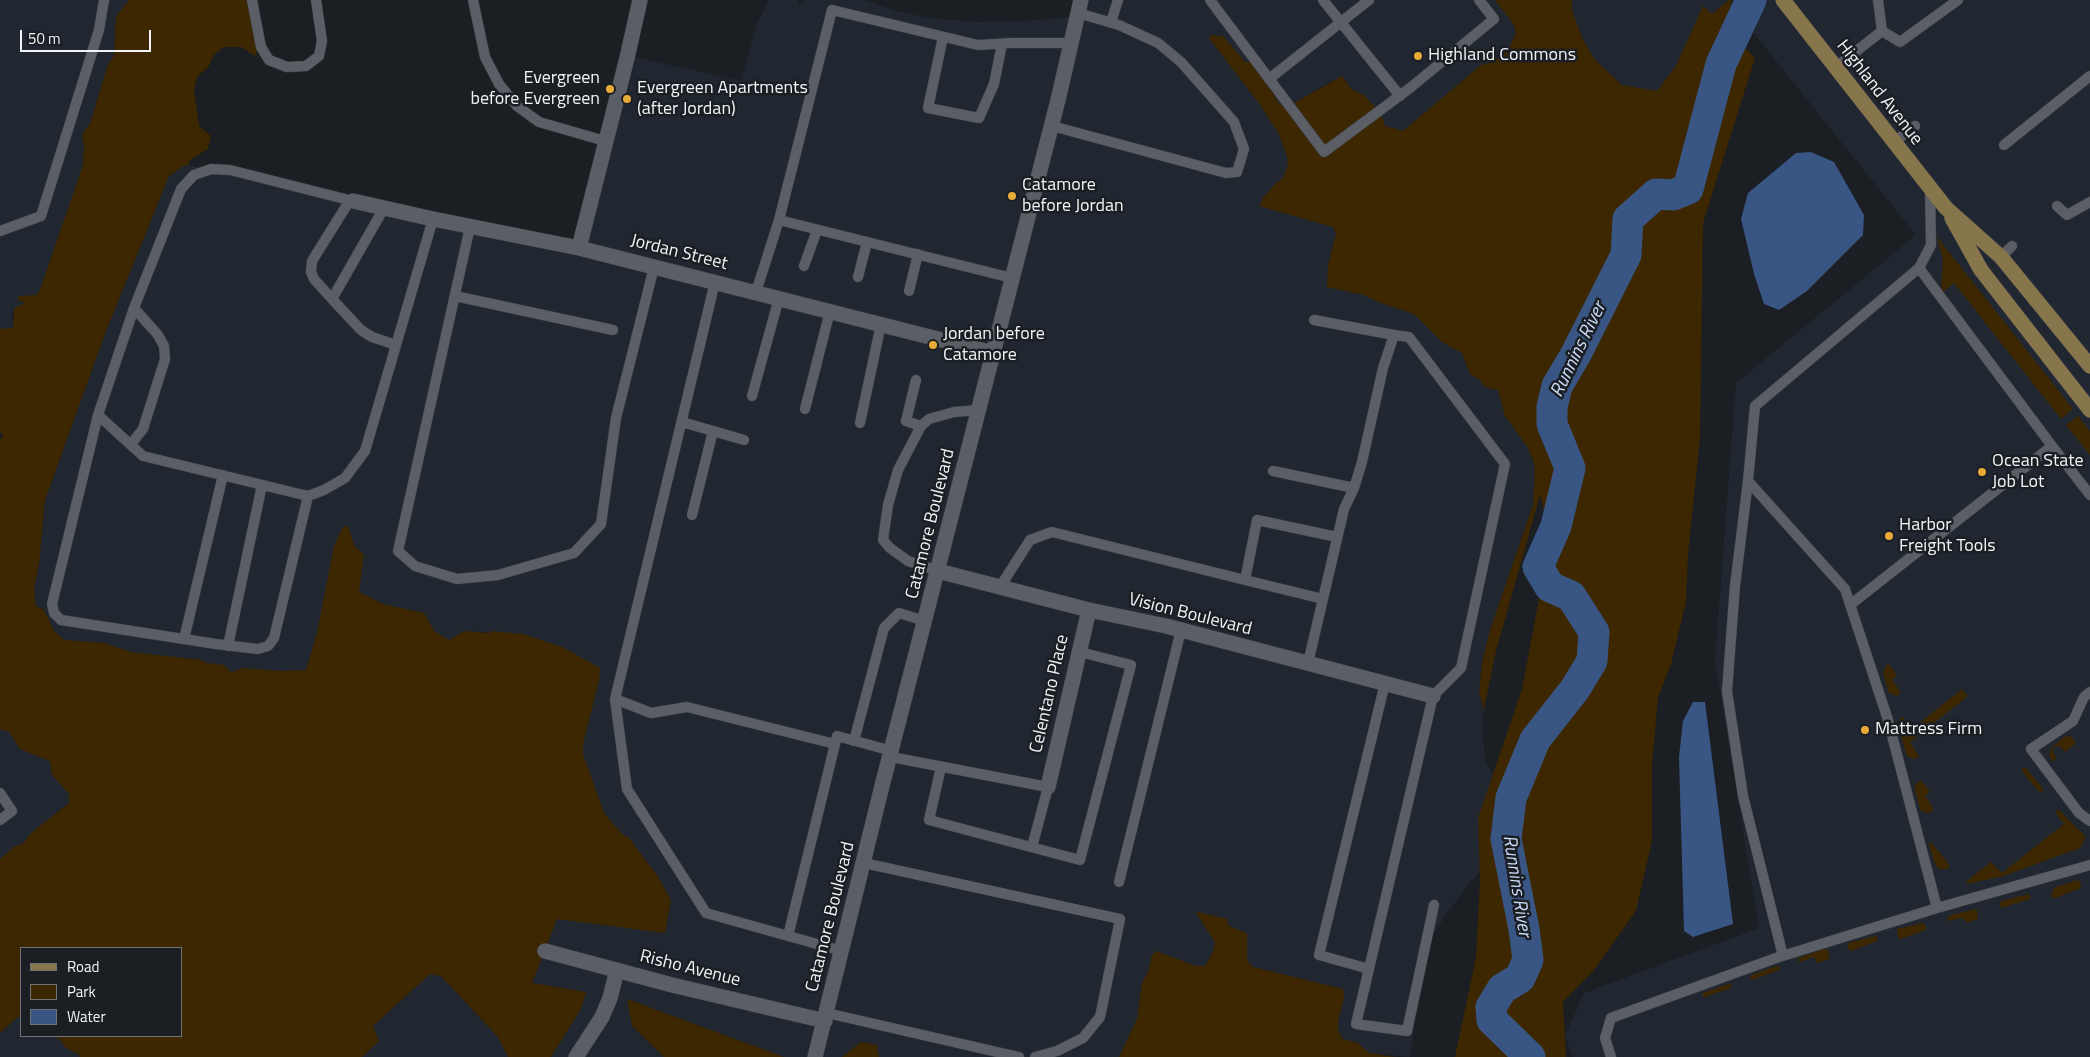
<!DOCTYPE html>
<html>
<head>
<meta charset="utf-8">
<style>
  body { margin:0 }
  #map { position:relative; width:2090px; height:1057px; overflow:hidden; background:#1b1e23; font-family:"Titillium Web",sans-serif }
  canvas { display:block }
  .legend { position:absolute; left:20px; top:947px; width:162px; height:90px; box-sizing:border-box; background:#1b1e23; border:1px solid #717378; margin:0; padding:6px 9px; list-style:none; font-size:15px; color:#f1f3f7 }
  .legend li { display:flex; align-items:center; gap:10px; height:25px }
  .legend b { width:25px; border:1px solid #717378 }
  .scale { position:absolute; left:20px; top:30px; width:131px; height:22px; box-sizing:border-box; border:2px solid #f1f3f7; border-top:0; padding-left:6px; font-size:15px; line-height:18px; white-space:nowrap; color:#f1f3f7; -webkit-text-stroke:4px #1b1e23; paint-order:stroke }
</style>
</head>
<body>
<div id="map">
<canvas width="2090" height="1057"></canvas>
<ul class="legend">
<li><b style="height:6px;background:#87754c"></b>Road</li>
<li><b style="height:14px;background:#3c2700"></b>Park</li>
<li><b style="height:14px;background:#395584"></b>Water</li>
</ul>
<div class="scale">50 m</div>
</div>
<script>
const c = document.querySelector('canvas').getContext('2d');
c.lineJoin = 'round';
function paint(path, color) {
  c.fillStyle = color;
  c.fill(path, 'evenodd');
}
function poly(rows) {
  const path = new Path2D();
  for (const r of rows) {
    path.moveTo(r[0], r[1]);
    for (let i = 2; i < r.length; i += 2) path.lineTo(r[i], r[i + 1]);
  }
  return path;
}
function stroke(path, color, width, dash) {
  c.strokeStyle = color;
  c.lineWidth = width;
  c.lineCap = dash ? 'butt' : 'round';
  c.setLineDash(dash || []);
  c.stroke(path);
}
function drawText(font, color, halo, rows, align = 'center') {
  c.font = font + ' "Titillium Web",sans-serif';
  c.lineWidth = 5;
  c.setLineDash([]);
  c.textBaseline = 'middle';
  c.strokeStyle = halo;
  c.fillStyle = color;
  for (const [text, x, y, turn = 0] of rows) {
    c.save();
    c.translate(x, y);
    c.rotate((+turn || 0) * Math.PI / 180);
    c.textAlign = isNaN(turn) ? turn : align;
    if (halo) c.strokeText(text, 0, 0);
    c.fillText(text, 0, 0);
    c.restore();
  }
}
paint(poly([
  [0,0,129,0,116,16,114,56,108,64,90,124,82,134,84,147,83,165,41,287,38,295,24,301,26,303,12,311,13,328,4,330,0,329],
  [769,0,798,0,797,7,805,0,863,0,896,11,930,18,976,22,1021,21,1075,17,1079,0,1495,0,1514,25,1516,34,1509,47,1494,62,1481,65,1403,131,1384,126,1381,114,1364,95,1351,89,1346,80,1335,79,1294,103,1280,105,1264,77,1239,57,1209,38,1258,102,1279,134,1287,156,1288,165,1283,178,1276,183,1263,198,1259,206,1333,227,1336,234,1328,265,1327,287,1364,295,1378,302,1414,314,1442,342,1462,353,1470,374,1480,380,1485,387,1498,390,1505,416,1528,448,1535,466,1533,505,1490,630,1482,663,1479,691,1484,710,1482,729,1486,763,1503,792,1496,855,1468,885,1447,913,1425,948,1411,980,1414,1007,1413,1040,1409,1057,1369,1053,1358,1043,1343,1039,1338,1031,1338,1022,1344,997,1343,989,1253,967,1247,961,1247,933,1229,926,1227,919,1196,913,1215,942,1213,952,1205,966,1196,966,1156,951,1152,955,1148,972,1142,983,1137,1019,1119,1057,879,1057,877,1045,861,1042,842,1057,784,1057,628,999,632,1026,664,1057,551,1057,581,1009,586,992,532,983,557,918,665,933,671,900,658,877,629,839,622,834,604,813,601,803,596,795,583,754,583,744,599,681,523,634,464,631,449,640,434,631,424,613,383,604,358,592,364,555,354,545,347,526,342,527,317,633,306,670,280,671,242,668,231,673,224,665,207,663,201,660,131,652,104,643,64,640,54,631,44,610,36,606,34,589,39,564,45,501,106,331,169,176,183,166,188,165,578,245,626,55,741,81,756,26],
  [1572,0,1729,0,1706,19,1688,78,1655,92,1622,85,1595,60,1582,38,1572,10],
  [1749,0,2090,0,2090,1057,1573,1057,1565,1036,1584,993,1759,928,1715,660,1736,383,1916,235,1739,15],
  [0,729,9,731,20,749,50,761,59,784,69,794,69,803,30,834,24,843,14,847,0,859],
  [430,974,441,976,498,1037,508,1057,362,1057,379,1041,373,1026],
  [18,1017,21,1017,21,1036,54,1036,60,1040,66,1048,78,1054,80,1057,0,1057,0,1033]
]), '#212731');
paint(poly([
  [129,0,252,0,260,46,255,56,242,47,223,47,213,56,209,66,197,77,194,90,199,126,211,136,208,149,190,160,188,165,183,166,169,176,106,331,45,500,39,564,34,589,36,606,44,610,54,631,64,640,104,643,131,652,201,660,207,663,224,665,231,673,242,668,280,671,306,670,317,633,334,546,343,527,348,526,354,545,364,555,359,592,383,604,424,613,434,631,449,640,464,631,490,633,492,631,523,634,562,647,600,668,599,681,583,744,583,754,604,813,622,834,629,838,658,877,671,900,665,933,557,919,532,983,586,992,581,1009,551,1057,508,1057,498,1037,441,976,430,974,373,1026,379,1041,362,1057,80,1057,78,1054,66,1048,60,1040,54,1036,181,1036,181,948,21,948,21,1017,18,1017,0,1033,0,859,14,847,24,843,30,834,69,803,69,794,52,775,50,761,20,749,9,732,0,729,0,439,3,437,0,429,0,329,13,328,14,308,25,303,17,299,19,296,37,295,41,287,83,165,84,147,82,134,90,124,108,64,114,56,116,16],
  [1495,0,1572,0,1572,10,1582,38,1595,60,1622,85,1657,91,1676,66,1703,6,1712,14,1729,0,1732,0,1725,28,1755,58,1703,223,1700,439,1688,554,1686,602,1671,664,1658,698,1652,764,1652,841,1636,911,1594,970,1563,1002,1566,1057,1455,1057,1476,957,1480,881,1478,818,1522,689,1542,583,1548,525,1540,495,1495,655,1484,710,1479,692,1482,663,1490,630,1533,505,1535,469,1533,460,1528,448,1505,416,1498,390,1485,387,1480,380,1470,374,1462,353,1442,342,1414,314,1378,302,1364,295,1327,287,1328,265,1336,234,1333,227,1259,206,1263,198,1276,183,1283,178,1288,165,1287,156,1279,134,1258,102,1209,38,1212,35,1223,36,1245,62,1260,63,1268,86,1280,105,1294,103,1342,76,1351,89,1364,95,1381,114,1385,126,1403,131,1481,65,1494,62,1509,47,1516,34,1514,25],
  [1937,237,2073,409,2061,419,1954,283,1943,292,1941,291,1943,260],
  [2078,416,2090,431,2090,455,2066,425],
  [1888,663,1897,675,1892,680,1901,692,1897,696,1888,692,1883,672],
  [1962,689,1968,696,1910,742,1919,756,1914,759,1907,756,1898,726,1900,719,1902,716,1911,730],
  [2071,736,2076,743,2065,752,2059,746,2055,746,2052,751,2057,758,2052,762,2049,754,2051,748,2064,737],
  [2022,768,2026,768,2043,789,2042,793,2039,792,2022,771],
  [1921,780,1930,792,1925,796,1934,809,1929,813,1923,812,1920,809,1915,790,1916,784],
  [2058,809,2085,836,2084,842,2080,848,2003,876,1967,884,1967,881,1991,862,2002,873,2064,824,2056,813],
  [1931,842,1950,866,1947,869,1939,869,1935,864,1929,844],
  [2078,880,2080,882,2081,888,2055,898,2052,897,2052,892,2055,887],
  [2028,894,2031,896,2030,899,2001,908,2000,903,2002,901],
  [1975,909,1977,910,1978,919,1967,923,1963,918,1948,921,1948,916],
  [1197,912,1227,919,1229,926,1247,933,1247,961,1253,967,1343,989,1344,997,1338,1022,1338,1031,1343,1039,1358,1043,1369,1053,1395,1057,1119,1057,1137,1019,1142,983,1148,972,1152,955,1156,951,1196,966,1205,966,1213,952,1215,942,1196,913],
  [1922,923,1926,925,1926,930,1900,939,1898,938,1897,929],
  [1875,936,1878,937,1877,941,1851,951,1849,950,1847,944,1849,943],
  [1824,949,1828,950,1829,959,1817,963,1814,957,1800,962,1798,960,1799,958],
  [1777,966,1780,966,1779,970,1752,980,1750,978,1751,975],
  [1729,984,1732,985,1731,988,1705,997,1702,996,1703,993],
  [627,999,784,1057,664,1057,632,1026],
  [861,1042,877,1045,879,1057,842,1057]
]), '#3c2700');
paint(poly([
  [1811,152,1834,162,1864,215,1863,235,1807,291,1779,310,1764,304,1754,274,1741,219,1748,193,1796,153],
  [1693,702,1705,702,1733,924,1693,937,1684,931,1679,757,1683,721]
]), '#395584');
stroke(poly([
  [1530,1057,1492,1020,1491,1007,1502,989,1520,978,1528,960,1524,929,1506,839,1511,798,1535,740,1575,689,1592,661,1594,632,1571,596,1550,587,1538,567,1556,526,1570,468,1552,424,1552,407,1557,386,1576,354,1626,255,1628,219,1656,194,1673,195,1688,189,1721,64,1751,0]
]), '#395584', 31);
const lane = poly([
  [252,0,261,47,269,60,287,67,306,66,319,56,322,41,316,0],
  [473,0,485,57,499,84,517,106,539,122,605,141],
  [1210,0,1324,152,1410,88,1494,19,1479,0],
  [1323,0,1400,96],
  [1878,0,1882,31,1900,42,1958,0],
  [1111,22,1118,0],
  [943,37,928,108,979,118,994,84,1002,44],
  [1836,67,1882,31],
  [1269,79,1369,0],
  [1052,126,1226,173,1237,172,1244,149,1234,122,1181,62,1158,43,1119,25,1078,13],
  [1894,142,1915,126],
  [2004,145,2090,76],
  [353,201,230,170,211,169,194,175,181,189,134,308,98,415,143,456,308,496,324,490,345,478,365,451,433,219],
  [2057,206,2067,215,2090,202],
  [384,208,332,299,361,330,372,337,396,345],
  [779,220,832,10,978,45,1011,43,1071,43],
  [470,227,398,551,415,566,457,579,498,575,574,553,601,524,616,418,654,267],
  [0,231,41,216,99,30,104,0],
  [2001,257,2012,246],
  [804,266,817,230],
  [858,277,867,242],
  [715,282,615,699,627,789,706,913,842,951],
  [909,291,918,254],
  [756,292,779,220,1012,278],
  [455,296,613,330],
  [332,299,314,279,311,272,312,261,350,200],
  [1314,320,1394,335],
  [916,380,906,421,921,426],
  [752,396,779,298],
  [805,409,830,311],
  [98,415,52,604,54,613,61,620,216,644,258,649,268,646,274,638,308,496],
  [682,422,744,440],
  [860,423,881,324],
  [131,444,143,429,165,359,164,346,158,335,134,308],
  [2052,446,2090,495],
  [1273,471,1354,488],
  [1748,481,1755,406,1919,268,1931,245,1930,187],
  [692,515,713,431],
  [938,571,908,561,890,548,883,540,888,505,898,470,921,426,929,419,954,412,979,410],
  [1000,587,1030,540,1052,532,1245,580],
  [1323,599,1245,580,1257,520,1337,537],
  [1850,605,2052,446,1919,268],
  [184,639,223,475],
  [228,646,262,485],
  [1308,663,1344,509,1354,488,1362,462,1383,368,1394,335,1409,337,1505,464,1461,668,1433,696,1356,1024,1407,1031,1434,905],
  [2090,692,2084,697,2073,721,2031,749,2079,813,2090,821],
  [615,699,651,713,687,707,835,744],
  [854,741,884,628,899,613,925,621],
  [891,757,1048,787,1032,847],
  [941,767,929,820,1080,860,1131,665,1080,652],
  [0,793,12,811,0,820],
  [864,863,1120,919,1100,1017,1083,1038,1057,1051,1035,1057],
  [1119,882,1181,630],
  [788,936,837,736,892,751],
  [1783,956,1743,796,1727,691,1735,586,1748,481,1845,589,1888,720,1937,908],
  [1369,969,1319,955,1385,683],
  [827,1013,1019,1057],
  [1611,1057,1605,1038,1611,1018,1776,958,1937,908,2090,865]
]);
const street = poly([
  [353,201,433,219,579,248,993,353],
  [579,248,627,58,640,0],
  [938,571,1089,610,1166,626,1433,696],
  [1048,787,1089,610],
  [545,951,672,985,825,1021],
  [576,1057,602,1017,610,998,617,970],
  [815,1057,883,782,1058,100,1081,0]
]);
const secondary = poly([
  [1783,0,1946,208,2001,257,2090,366],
  [1952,218,1981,270,2090,410]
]);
stroke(lane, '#3a3c40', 11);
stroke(street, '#3a3c40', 16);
stroke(secondary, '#3a3c40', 16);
stroke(lane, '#5b5f65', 10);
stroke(street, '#5b5f65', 15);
stroke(secondary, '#87754c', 15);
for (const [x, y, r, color] of [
  [1418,56,5,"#e9ab38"],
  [610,89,5,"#e9ab38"],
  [627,99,5,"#e9ab38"],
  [1012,196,5,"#e9ab38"],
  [933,345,5,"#e9ab38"],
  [1982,472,5,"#e9ab38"],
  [1889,536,5,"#e9ab38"],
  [1865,730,5,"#e9ab38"]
]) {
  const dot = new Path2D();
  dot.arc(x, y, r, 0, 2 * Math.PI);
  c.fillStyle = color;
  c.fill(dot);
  stroke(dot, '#1b1e23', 2);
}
drawText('18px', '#f1f3f7', '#1b1e23', [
  ["Highland Commons",1428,56],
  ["Evergreen",600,79,"right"],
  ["before Evergreen",600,100,"right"],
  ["Evergreen Apartments",637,89],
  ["(after Jordan)",637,110],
  ["Catamore",1022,186],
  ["before Jordan",1022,207],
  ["Jordan before",943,335],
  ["Catamore",943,356],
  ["Ocean State",1992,462],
  ["Job Lot",1992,483],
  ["Harbor",1899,526],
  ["Freight Tools",1899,547],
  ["Mattress Firm",1875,730]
], 'left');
drawText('18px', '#f1f3f7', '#1b1e23', [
  ["Highland Avenue",1879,93,52],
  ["Jordan Street",679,253,14],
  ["Catamore Boulevard",931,524,-76],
  ["Vision Boulevard",1190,615,14],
  ["Celentano Place",1050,694,-77],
  ["Catamore Boulevard",831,917,-76],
  ["Risho Avenue",690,969,14]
]);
drawText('italic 19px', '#c8dbf9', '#1b1e23', [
  ["Runnins River",1579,350,-64],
  ["Runnins River",1516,886,81]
]);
</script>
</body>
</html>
